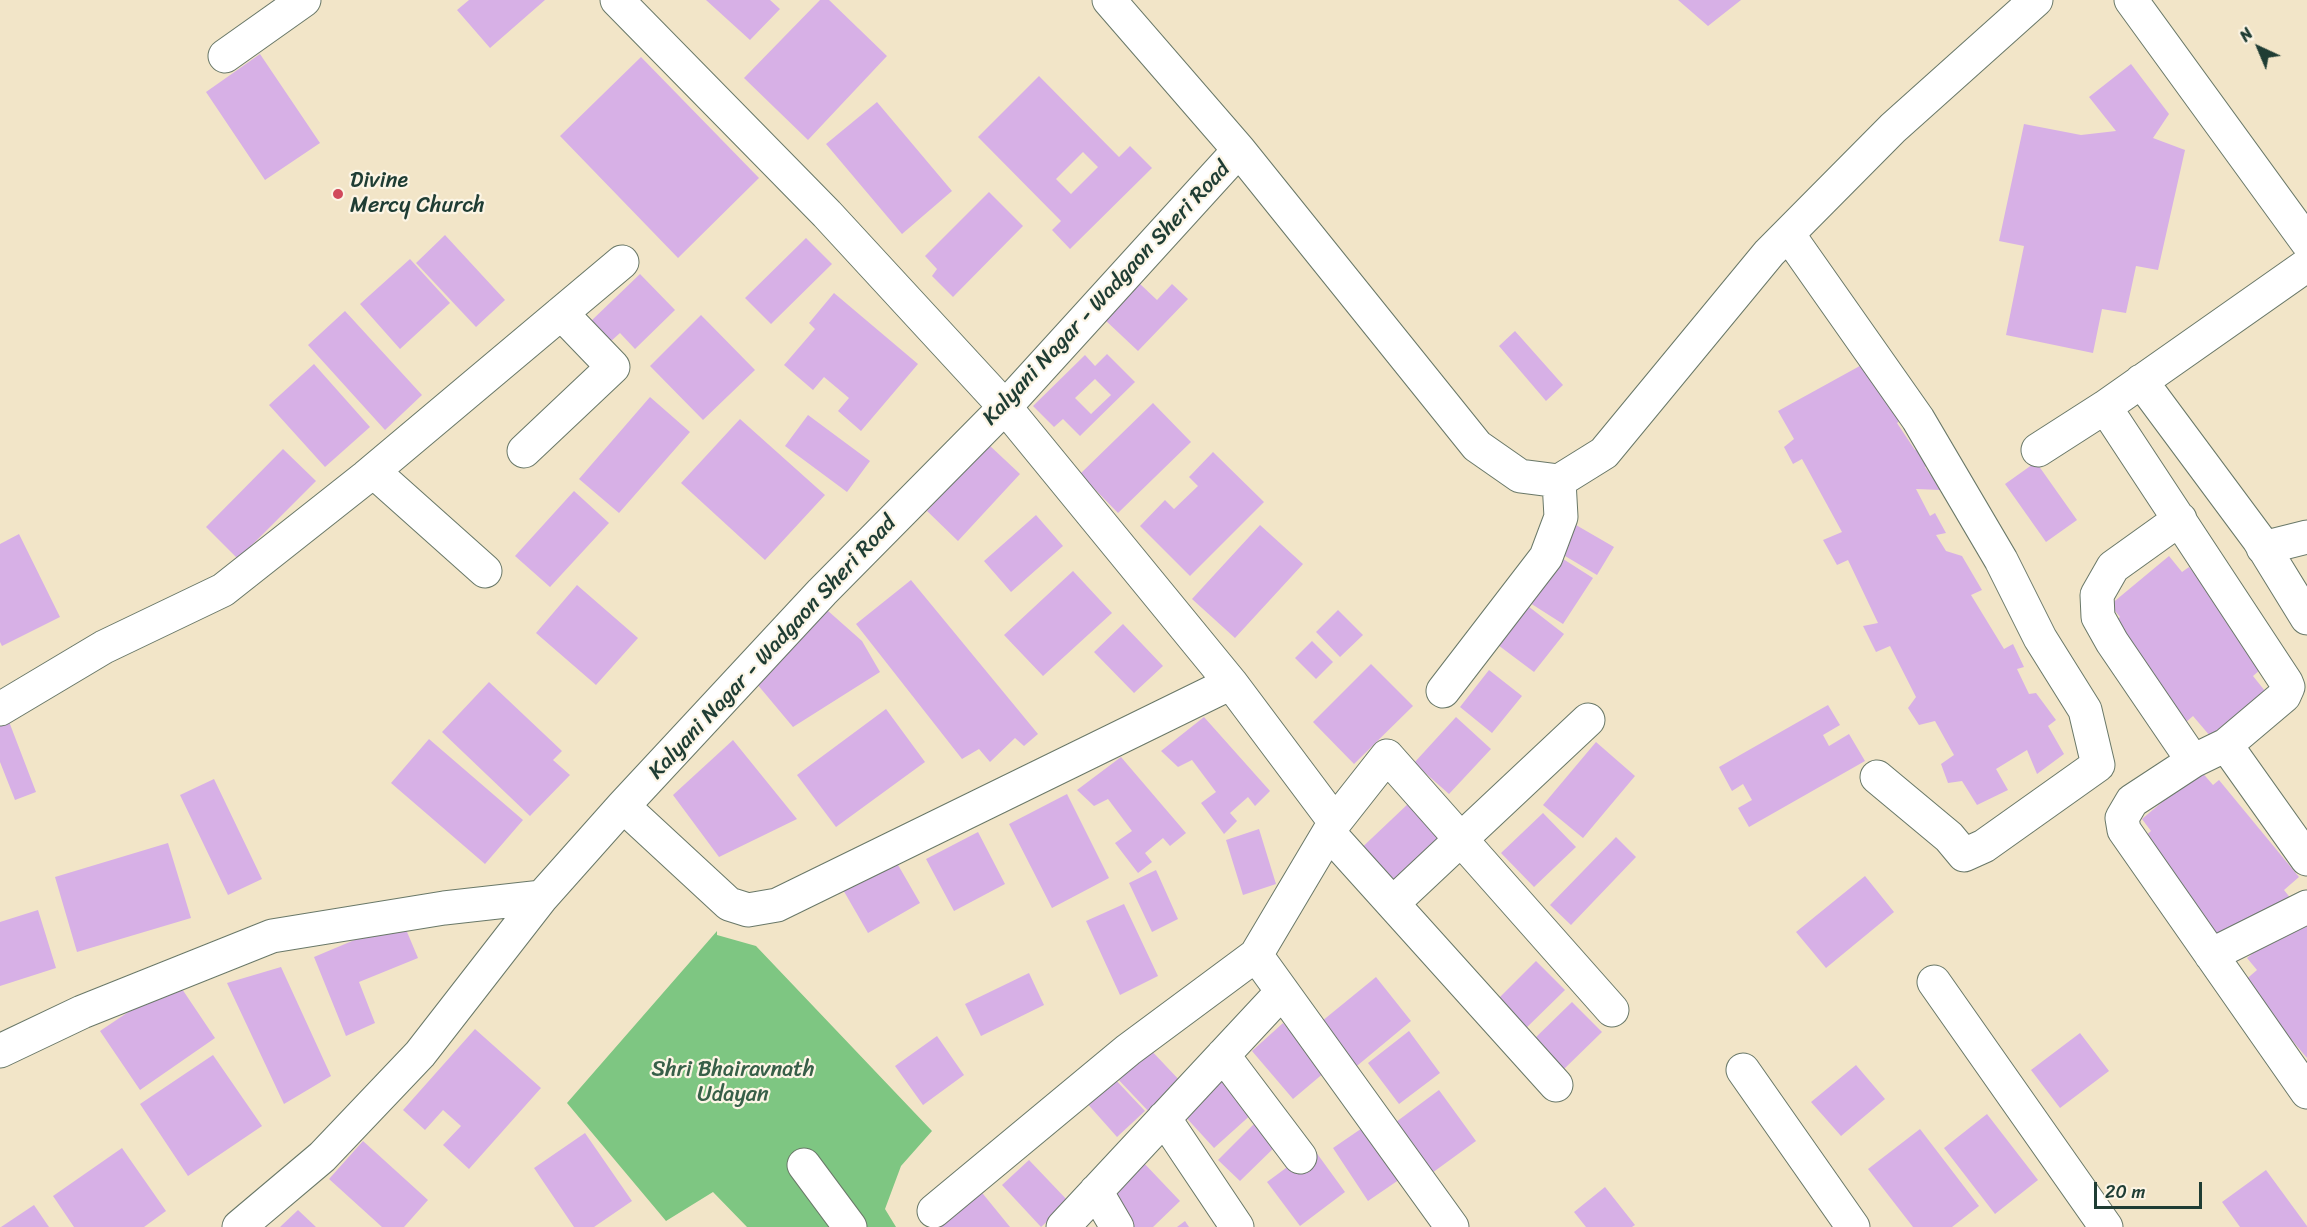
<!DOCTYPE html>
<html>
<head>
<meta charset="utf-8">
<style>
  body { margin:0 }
  #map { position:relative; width:2307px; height:1227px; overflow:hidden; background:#f2e5c8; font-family:Sriracha,sans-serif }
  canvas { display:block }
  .north { position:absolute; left:2229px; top:18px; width:60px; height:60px; -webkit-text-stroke:4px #fcf5e5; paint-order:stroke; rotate:316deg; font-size:16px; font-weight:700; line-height:24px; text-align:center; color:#1f3d34 }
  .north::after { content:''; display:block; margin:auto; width:21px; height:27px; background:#1f3d34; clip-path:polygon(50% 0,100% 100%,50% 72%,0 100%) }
  .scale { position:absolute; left:2094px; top:1182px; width:108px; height:27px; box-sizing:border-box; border:3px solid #1f3d34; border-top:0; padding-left:8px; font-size:18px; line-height:21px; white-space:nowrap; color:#1f3d34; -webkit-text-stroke:4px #fcf5e5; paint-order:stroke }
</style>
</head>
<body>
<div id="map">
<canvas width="2307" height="1227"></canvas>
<div class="north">N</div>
<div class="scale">20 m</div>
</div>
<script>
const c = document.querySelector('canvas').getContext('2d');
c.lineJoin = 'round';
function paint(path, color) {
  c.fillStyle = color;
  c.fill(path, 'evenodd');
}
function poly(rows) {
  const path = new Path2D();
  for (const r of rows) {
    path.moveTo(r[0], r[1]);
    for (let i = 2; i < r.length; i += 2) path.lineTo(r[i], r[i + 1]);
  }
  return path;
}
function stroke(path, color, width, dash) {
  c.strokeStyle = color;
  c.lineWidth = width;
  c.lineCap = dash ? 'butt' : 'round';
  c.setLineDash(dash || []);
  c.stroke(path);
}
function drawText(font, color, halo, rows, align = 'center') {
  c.font = font + ' Sriracha,sans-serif';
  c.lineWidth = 4.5;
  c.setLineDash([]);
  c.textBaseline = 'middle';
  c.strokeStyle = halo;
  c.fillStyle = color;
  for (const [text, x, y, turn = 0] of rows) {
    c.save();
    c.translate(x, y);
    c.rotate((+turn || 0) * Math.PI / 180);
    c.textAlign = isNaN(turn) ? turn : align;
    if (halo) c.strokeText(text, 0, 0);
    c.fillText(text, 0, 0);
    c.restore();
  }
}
paint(poly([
  [717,931,717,935,756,946,932,1131,901,1166,885,1209,896,1227,747,1227,713,1192,666,1221,567,1103]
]), '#7ec682');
paint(poly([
  [469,0,545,0,490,48,457,10],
  [706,0,770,0,780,9,750,40],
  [820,0,829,0,887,56,808,140,744,78],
  [1678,0,1741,0,1708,26],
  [260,54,320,143,265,180,206,92],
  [641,57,759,178,678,258,560,136],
  [2131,64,2169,114,2153,138,2185,150,2158,270,2136,266,2126,313,2102,309,2093,353,2006,335,2024,246,1999,241,2024,124,2081,135,2116,131,2089,97],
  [1039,76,1119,157,1130,146,1152,168,1070,249,1052,230,1061,221,978,137],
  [1083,152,1098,167,1071,194,1056,179],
  [877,102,952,191,902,234,826,144],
  [989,192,1023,226,953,297,932,276,937,269,925,256],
  [445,235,505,300,476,327,416,263],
  [806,238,832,264,771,324,745,298],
  [410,259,450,303,400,349,360,304],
  [640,274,675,310,635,349,620,333,610,342,590,322],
  [1139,283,1157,300,1172,284,1188,299,1138,351,1104,319],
  [834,293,918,364,861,431,838,411,849,398,824,377,813,390,784,365,815,329,809,323],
  [345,311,422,395,385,430,308,345],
  [701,315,755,370,703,420,650,366],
  [1515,331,1563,385,1546,401,1499,346],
  [1107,354,1135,382,1080,436,1063,419,1054,427,1033,406,1085,355,1095,366],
  [1095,379,1111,395,1091,414,1075,398],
  [1867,362,1906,416,1897,423,1915,450,1924,447,1933,461,1925,467,1941,490,1916,489,1930,516,1935,513,1946,533,1936,535,1946,551,1962,556,1982,590,1971,595,2004,649,2013,644,2024,667,2017,669,2029,694,2036,693,2056,720,2048,726,2064,754,2037,774,2027,750,1996,769,2008,790,1977,805,1962,781,1948,783,1941,764,1954,755,1935,721,1919,725,1908,708,1916,697,1890,646,1876,652,1863,626,1878,623,1848,560,1837,565,1823,540,1842,532,1802,459,1793,464,1784,447,1794,439,1778,411],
  [314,364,370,427,325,467,269,405],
  [650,397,690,432,619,513,579,479],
  [1153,403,1191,442,1118,513,1080,474],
  [808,415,870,461,847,492,785,446],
  [740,419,825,495,765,560,681,483],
  [988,444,1020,474,958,541,927,511],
  [283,449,316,481,238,559,206,527],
  [1213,452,1264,502,1190,576,1140,526,1165,500,1174,509,1198,486,1189,477],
  [2036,462,2077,520,2046,542,2005,484],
  [574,491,609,523,550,587,515,556],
  [1036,515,1063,546,1011,592,984,561],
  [1260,525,1303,564,1235,638,1192,599],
  [1576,525,1614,547,1597,575,1560,553],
  [19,534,60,617,2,646,0,642,0,544],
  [2169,556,2182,572,2189,567,2268,663,2253,676,2265,691,2210,736,2193,716,2185,723,2107,628,2120,617,2110,605],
  [1560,557,1593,578,1563,624,1530,603],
  [1073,571,1112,613,1043,676,1004,635],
  [911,580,1038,734,1024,746,1015,738,990,762,979,749,962,759,856,624],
  [577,585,638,638,596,685,536,633],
  [1528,606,1564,634,1534,672,1498,645],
  [827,610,862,641,880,672,793,727,757,684],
  [1338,610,1363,635,1340,657,1316,632],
  [1123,624,1163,666,1134,693,1094,652],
  [1312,641,1333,662,1316,679,1295,658],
  [1371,664,1413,706,1354,764,1313,722],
  [1489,670,1522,696,1492,733,1460,707],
  [489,682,562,751,553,760,570,775,530,816,442,732],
  [1828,705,1840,725,1823,735,1829,746,1849,734,1865,761,1749,827,1738,808,1752,800,1743,784,1732,791,1719,767],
  [886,709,925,762,836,827,797,775],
  [1204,717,1270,791,1255,806,1248,797,1230,813,1237,821,1224,834,1201,803,1216,792,1192,760,1178,767,1161,751],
  [1456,717,1491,749,1449,794,1414,763],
  [8,719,36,792,15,800,0,762,0,723],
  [429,739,523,820,485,864,391,783],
  [733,740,797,819,719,857,673,795],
  [1596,742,1635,776,1583,838,1543,805],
  [1121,757,1186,833,1170,846,1163,838,1145,853,1152,862,1138,873,1115,843,1132,831,1108,799,1094,806,1077,790],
  [2200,770,2213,785,2219,780,2299,877,2284,890,2296,905,2233,937,2224,930,2216,937,2138,842,2151,831,2142,819],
  [214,779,262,879,228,895,180,795],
  [1067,794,1109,878,1052,908,1009,824],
  [1410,802,1444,839,1388,892,1353,856],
  [1543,813,1576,847,1534,887,1501,853],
  [1259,829,1276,884,1243,895,1226,840],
  [978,832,1005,884,954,911,926,859],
  [1616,837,1636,857,1571,925,1550,905],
  [168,843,191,918,77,952,55,877],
  [894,858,920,903,868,933,842,888],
  [1156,870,1178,919,1152,932,1129,883],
  [1865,876,1894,912,1826,968,1796,932],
  [1124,904,1158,976,1120,995,1086,921],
  [2307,909,2307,1058,2243,982,2257,970,2247,958],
  [38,910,56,968,0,986,0,922],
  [402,920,418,958,359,982,375,1023,346,1036,314,957],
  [1536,961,1565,990,1519,1035,1491,1006],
  [281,967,331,1076,284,1104,227,983],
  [1029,973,1044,1005,981,1036,965,1004],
  [1376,977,1411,1021,1352,1070,1316,1026],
  [176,980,215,1038,140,1090,100,1031],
  [1572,1002,1602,1032,1562,1071,1532,1041],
  [1283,1023,1325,1072,1293,1099,1252,1051],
  [475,1029,541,1088,469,1169,443,1145,461,1126,443,1110,425,1130,403,1110],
  [1409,1031,1440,1073,1399,1104,1368,1063],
  [2080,1033,2109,1071,2060,1108,2031,1070],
  [937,1036,964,1075,923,1105,895,1066],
  [1147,1046,1183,1084,1151,1114,1115,1076],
  [213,1055,262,1126,188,1176,140,1104],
  [1856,1065,1885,1099,1841,1136,1811,1102],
  [1112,1076,1145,1111,1117,1137,1085,1101],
  [1221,1076,1254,1112,1214,1148,1182,1113],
  [1439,1090,1476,1141,1432,1173,1396,1122],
  [1987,1114,2038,1180,1995,1214,1944,1148],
  [1258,1120,1280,1142,1240,1181,1218,1160],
  [1371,1122,1406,1175,1368,1201,1333,1148],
  [1920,1129,1979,1206,1952,1227,1913,1227,1868,1169],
  [585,1133,632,1201,594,1227,574,1227,534,1168],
  [363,1141,428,1200,404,1227,382,1227,329,1179],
  [122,1148,166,1211,144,1227,74,1227,53,1196],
  [1313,1148,1345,1192,1300,1226,1267,1182],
  [1029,1160,1069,1202,1041,1227,1002,1185],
  [1141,1160,1180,1201,1153,1227,1131,1227,1102,1197],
  [2266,1170,2307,1226,2307,1227,2240,1227,2222,1202],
  [1605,1187,1635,1225,1632,1227,1586,1227,1574,1212],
  [979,1189,1010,1227,932,1227],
  [34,1205,49,1227,1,1227],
  [298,1210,316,1227,280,1227],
  [1185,1221,1189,1227,1177,1227]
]), '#d7b0e6');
const minor = poly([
  [617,0,827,214,1005,407,1231,683,1335,822],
  [1109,0,1239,150],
  [2131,0,2307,242],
  [225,56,304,0],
  [1788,234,1918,419,2001,560,2040,638,2085,710,2098,765,1984,846,1964,855,1949,837,1877,777],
  [2141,381,2259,540,2307,618],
  [2105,407,2286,682,2288,687,2284,696,2226,745,2307,859],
  [2038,450,2105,407,2307,265],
  [524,451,613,367,561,313],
  [373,471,485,571],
  [2180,519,2113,567,2097,595,2098,617,2112,642,2193,761],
  [2263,548,2307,537],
  [1443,691,1546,557,1561,517,1559,481],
  [0,709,104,647,223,590,366,477,622,262],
  [2226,745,2193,761,2132,801,2122,818,2124,830,2307,1092],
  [623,806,729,904,748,910,777,905,1231,683],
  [1329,833,1556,1085],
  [1393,903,1588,720],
  [1256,955,1452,1227],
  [2211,955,2307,907],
  [1934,982,2106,1227],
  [0,1051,82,1012,272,936,444,908,542,897],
  [1223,1055,1300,1157],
  [1743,1070,1853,1227],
  [1164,1118,1237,1227],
  [804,1165,850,1227],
  [1096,1191,1117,1227],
  [934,1211,1128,1050,1256,955,1335,822,1387,756,1612,1010],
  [239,1227,322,1157,420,1054,542,897,623,806,822,592,1005,407,1239,150,1477,446,1520,476,1559,481,1604,453,1769,253,1893,128,2036,0],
  [1063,1227,1281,993]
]);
stroke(minor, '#697868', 35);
stroke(minor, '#fff', 33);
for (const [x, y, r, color] of [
  [338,194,6,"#d1495b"]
]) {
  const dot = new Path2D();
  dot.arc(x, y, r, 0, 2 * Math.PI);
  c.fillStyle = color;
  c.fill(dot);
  stroke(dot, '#fcf5e5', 2);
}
drawText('22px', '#1f3d34', '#fcf5e5', [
  ["Divine",350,181],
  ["Mercy Church",350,206]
], 'left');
drawText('22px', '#1f3d34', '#fcf5e5', [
  ["Kalyani Nagar - Wadgaon Sheri Road",1107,294,-47],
  ["Kalyani Nagar - Wadgaon Sheri Road",773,648,-47]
]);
drawText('22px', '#375f48', '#fcf5e5', [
  ["Shri Bhairavnath",733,1070],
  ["Udayan",733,1095]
]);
</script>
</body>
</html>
